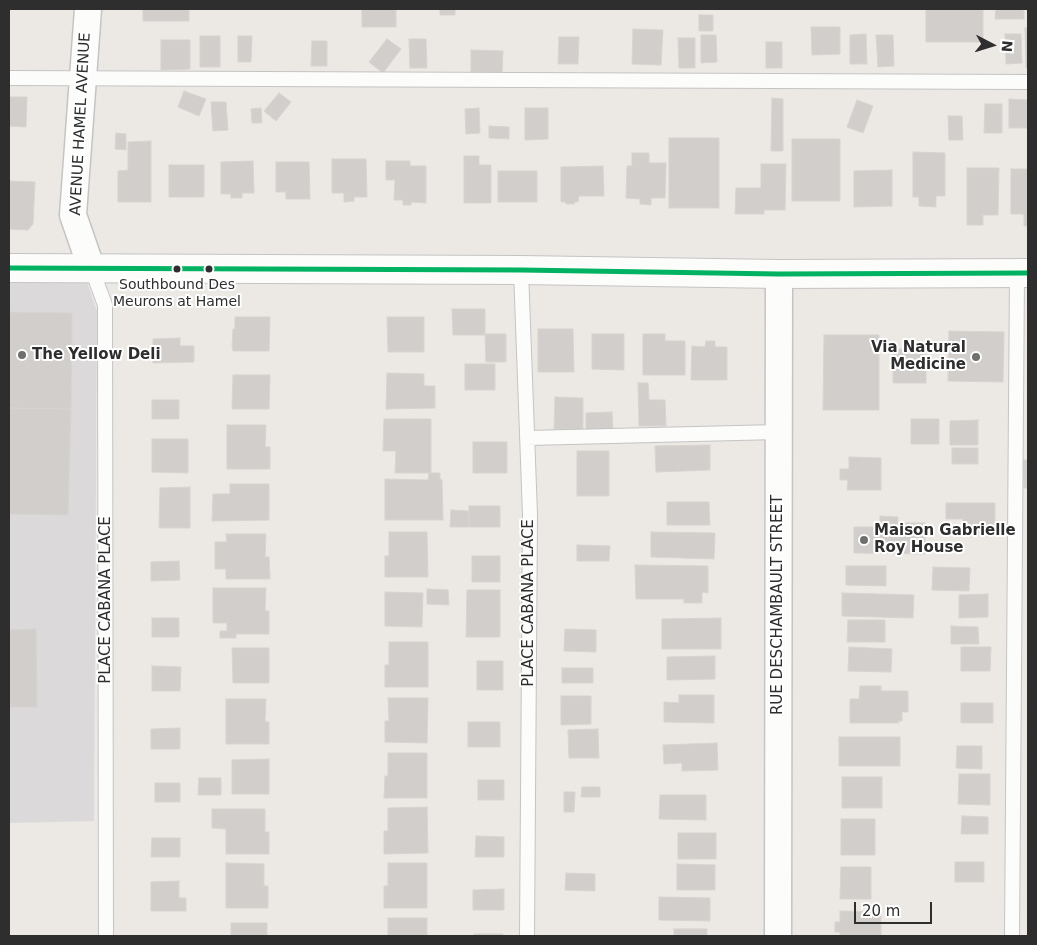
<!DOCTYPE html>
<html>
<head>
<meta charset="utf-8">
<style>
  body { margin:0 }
  #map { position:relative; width:1037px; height:945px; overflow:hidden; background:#ece8e4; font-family:"DejaVu Sans",sans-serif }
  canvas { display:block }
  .frame { position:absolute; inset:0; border:10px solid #2e2e2e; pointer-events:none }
  .north { position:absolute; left:967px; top:20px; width:50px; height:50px; -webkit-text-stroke:4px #fff; paint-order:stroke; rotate:95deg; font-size:14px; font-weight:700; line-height:20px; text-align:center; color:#2e2e2e }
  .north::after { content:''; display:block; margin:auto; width:18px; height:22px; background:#2e2e2e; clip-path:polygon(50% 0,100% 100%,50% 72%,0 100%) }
  .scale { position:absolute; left:854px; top:902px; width:78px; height:22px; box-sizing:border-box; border:2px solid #2e2e2e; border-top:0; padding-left:6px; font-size:15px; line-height:18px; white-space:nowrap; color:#2e2e2e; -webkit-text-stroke:4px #fff; paint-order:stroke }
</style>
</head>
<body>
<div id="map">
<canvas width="1037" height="945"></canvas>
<div class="frame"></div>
<div class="north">N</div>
<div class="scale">20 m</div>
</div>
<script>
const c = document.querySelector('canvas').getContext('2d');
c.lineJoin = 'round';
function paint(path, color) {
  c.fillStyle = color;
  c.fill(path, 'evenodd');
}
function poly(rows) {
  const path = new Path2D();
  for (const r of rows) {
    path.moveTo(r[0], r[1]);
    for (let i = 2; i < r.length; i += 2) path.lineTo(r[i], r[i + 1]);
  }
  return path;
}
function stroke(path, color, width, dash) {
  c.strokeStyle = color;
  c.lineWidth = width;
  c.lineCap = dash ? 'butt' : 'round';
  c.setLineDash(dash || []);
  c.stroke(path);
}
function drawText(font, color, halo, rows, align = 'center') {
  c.font = font + ' "DejaVu Sans",sans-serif';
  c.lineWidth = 4;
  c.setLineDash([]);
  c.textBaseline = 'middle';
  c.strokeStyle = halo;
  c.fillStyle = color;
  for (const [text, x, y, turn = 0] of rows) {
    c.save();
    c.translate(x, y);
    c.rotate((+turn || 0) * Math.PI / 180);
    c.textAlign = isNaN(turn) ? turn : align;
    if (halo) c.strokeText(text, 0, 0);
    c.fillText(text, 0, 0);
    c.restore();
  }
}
paint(poly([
  [85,277,97,311,94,821,9,823,9,278]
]), '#dcd9db');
const building = poly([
  [143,9,189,9,189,21,143,21,143,9],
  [362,9,396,9,396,27,362,27,362,9],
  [440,9,455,9,455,15,440,15,440,9],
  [926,9,983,9,983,42,926,42,926,9],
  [996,9,1024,9,1024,19,995,19,996,9],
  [699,15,713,15,713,31,699,31,699,15],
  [811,27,840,27,840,54,812,55,811,27],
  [1025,28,1028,28,1028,68,1026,68,1025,28],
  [633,29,663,30,661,65,632,64,633,29],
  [866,34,867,64,850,64,850,35,866,34],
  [1005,34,1021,34,1022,63,1006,64,1005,34],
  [701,35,716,35,717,62,701,63,701,35],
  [876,35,893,35,894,66,878,67,876,35],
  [200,36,220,36,220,67,200,67,200,36],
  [238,36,252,36,251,62,238,62,238,36],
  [559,37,579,37,578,64,558,64,559,37],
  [678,38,695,38,695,68,679,68,678,38],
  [387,39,401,49,383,73,369,62,387,39],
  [409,39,426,39,427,68,410,68,409,39],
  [161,40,190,40,190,69,161,70,161,40],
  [312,41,327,41,327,66,311,66,312,41],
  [766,42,782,42,782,68,766,68,766,42],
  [471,50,503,51,502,74,471,73,471,50],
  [184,91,206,99,199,116,178,107,184,91],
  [279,93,291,102,276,121,264,111,279,93],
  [9,97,27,97,26,127,9,126,9,97],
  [772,98,783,99,783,151,771,151,772,98],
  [1009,99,1028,100,1028,128,1009,128,1009,99],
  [857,100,873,106,863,133,847,127,857,100],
  [211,102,226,102,228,130,213,131,211,102],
  [985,104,1002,104,1002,133,984,133,985,104],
  [261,108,262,123,252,123,251,109,261,108],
  [479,108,480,133,466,134,465,109,479,108],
  [525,108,548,108,548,139,525,140,525,108],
  [948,116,962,116,963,140,949,140,948,116],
  [489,126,509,127,509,139,489,138,489,126],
  [116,133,126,134,126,150,115,149,116,133],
  [669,138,719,138,719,208,669,208,669,138],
  [792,139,840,139,840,201,792,201,792,139],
  [151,141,151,202,118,202,118,171,128,170,128,142,151,141],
  [913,152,945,153,945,196,936,196,936,207,919,206,919,197,913,197,913,152],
  [632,153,649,153,649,163,666,163,665,198,651,198,651,205,640,204,640,199,626,198,627,166,632,166,632,153],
  [464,156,479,156,479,165,491,165,491,203,464,203,464,156],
  [332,159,366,159,367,197,354,197,354,201,344,202,344,193,332,193,332,159],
  [253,161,254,193,242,193,242,198,231,198,231,194,221,194,221,162,253,161],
  [386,161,410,161,410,166,426,166,426,203,411,202,411,205,403,205,403,200,394,200,395,180,386,180,386,161],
  [276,162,309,162,310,199,286,199,286,192,276,192,276,162],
  [761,164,786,164,785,210,764,210,764,214,735,214,736,188,761,188,761,164],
  [169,165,204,165,204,197,169,197,169,165],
  [603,166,604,196,579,196,578,202,575,202,574,204,566,204,565,202,561,202,561,167,603,166],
  [967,168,999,168,998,215,983,215,983,225,967,225,967,168],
  [1011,169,1028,169,1028,226,1024,226,1024,214,1011,214,1011,169],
  [892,170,892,206,854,207,854,171,892,170],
  [498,171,537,171,537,202,498,202,498,171],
  [9,181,35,182,33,224,28,230,9,229,9,181],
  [452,309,485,309,485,335,453,335,452,309],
  [9,312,72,313,71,409,9,408,9,312],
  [235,317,270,317,269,351,233,351,232,347,233,329,235,329,235,317],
  [387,317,424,317,424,352,388,352,387,317],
  [538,329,573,329,574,372,538,372,538,329],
  [949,331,1004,332,1003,382,948,381,949,331],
  [485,334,506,334,506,362,486,362,485,334],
  [592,334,624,334,624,370,592,369,592,334],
  [643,334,665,334,665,341,685,341,685,375,643,375,643,334],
  [824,335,879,335,879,410,823,410,824,335],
  [180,338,180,346,194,346,194,362,153,363,153,339,180,338],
  [706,341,715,341,715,347,727,347,727,380,691,380,692,346,705,347,706,341],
  [893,349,926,349,926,383,893,383,893,349],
  [465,364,495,364,495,390,465,390,465,364],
  [387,373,424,374,424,386,435,386,435,408,386,409,387,373],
  [233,375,270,375,269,409,232,409,233,375],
  [638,383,648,383,649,400,665,400,666,426,639,426,638,383],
  [555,397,583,398,583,429,554,429,555,397],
  [152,400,179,400,179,419,152,419,152,400],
  [9,408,71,409,68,515,9,514,9,408],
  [612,412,613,429,586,430,586,413,612,412],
  [384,419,431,419,431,473,395,473,396,451,383,451,384,419],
  [911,419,939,419,939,444,911,444,911,419],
  [978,420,978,445,950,445,950,421,978,420],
  [227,425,266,425,265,447,270,447,270,469,227,469,227,425],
  [152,439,188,439,188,473,152,472,152,439],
  [473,442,507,442,507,473,473,473,473,442],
  [710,445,710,470,656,472,655,446,710,445],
  [952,448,978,448,978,464,952,464,952,448],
  [577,451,609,451,609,496,577,496,577,451],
  [849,457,881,458,881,490,847,490,848,480,840,480,840,469,849,469,849,457],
  [1023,460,1028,460,1028,488,1024,488,1023,460],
  [429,473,440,473,440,479,442,480,443,520,385,520,385,479,428,480,429,473],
  [230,484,269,484,269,520,212,521,213,494,230,494,230,484],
  [190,487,190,528,159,528,160,488,190,487],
  [667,502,709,502,710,525,667,525,667,502],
  [946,503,995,503,995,536,963,536,963,519,946,519,946,503],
  [469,506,500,506,500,527,469,527,469,506],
  [451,510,469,511,469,527,450,527,451,510],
  [880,516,898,517,898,523,925,523,925,554,854,553,854,527,880,527,880,516],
  [389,532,427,532,428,577,385,577,385,556,389,556,389,532],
  [651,532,715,533,714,559,651,557,651,532],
  [226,534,266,534,265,557,269,557,270,579,226,579,226,569,215,569,215,542,227,542,226,534],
  [577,545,610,546,609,561,577,561,577,545],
  [472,556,500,556,500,582,472,582,472,556],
  [179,561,180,580,151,581,151,562,179,561],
  [635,565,708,566,708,593,702,592,702,603,684,603,684,599,636,599,635,565],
  [846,566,886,566,886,586,846,585,846,566],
  [933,567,970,568,969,591,932,590,933,567],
  [213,588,266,588,265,611,269,611,269,634,236,634,236,638,220,638,220,631,227,631,227,623,213,623,213,588],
  [427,589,448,590,449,605,427,604,427,589],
  [467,590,500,590,500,637,466,637,467,590],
  [385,592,423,593,422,627,385,626,385,592],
  [842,593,914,595,913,618,842,616,842,593],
  [988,594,988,617,959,618,959,595,988,594],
  [152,618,179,618,179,637,152,637,152,618],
  [721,618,721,649,662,649,662,619,721,618],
  [848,620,885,620,885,642,847,642,848,620],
  [951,626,978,627,979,644,951,644,951,626],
  [36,629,37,707,9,707,9,630,36,629],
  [565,629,596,630,596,652,564,651,565,629],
  [389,642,428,642,428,687,385,687,385,665,389,665,389,642],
  [849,647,892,649,891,672,848,671,849,647],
  [961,647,991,647,990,671,961,671,961,647],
  [232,648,269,648,269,683,233,683,232,648],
  [715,656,715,679,667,680,667,657,715,656],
  [477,661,503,661,503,690,477,690,477,661],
  [152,666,181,667,180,691,152,691,152,666],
  [562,668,593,668,593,683,562,683,562,668],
  [860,686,881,686,881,691,908,691,908,712,902,712,902,721,898,721,899,723,850,723,850,699,859,699,860,686],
  [679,695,714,695,714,723,664,722,664,702,679,703,679,695],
  [561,696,591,696,591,724,561,725,561,696],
  [388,698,428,698,427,743,385,742,385,721,389,721,388,698],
  [226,699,266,699,265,722,269,722,269,744,226,744,226,699],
  [961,703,993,703,993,723,961,723,961,703],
  [468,722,500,722,500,747,468,747,468,722],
  [180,728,180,749,151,749,151,729,180,728],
  [598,729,599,758,569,758,568,730,598,729],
  [839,737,900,737,900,766,839,766,839,737],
  [717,743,718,770,682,771,682,763,664,764,663,745,717,743],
  [957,746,982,746,982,769,956,768,957,746],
  [388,753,427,753,427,798,384,798,385,776,388,776,388,753],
  [269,759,269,794,232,794,232,760,269,759],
  [959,774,990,774,990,805,958,804,959,774],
  [842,777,882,777,882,808,842,808,842,777],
  [199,778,221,778,221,795,198,795,199,778],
  [478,780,504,780,504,800,478,800,478,780],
  [155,783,180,783,180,802,155,802,155,783],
  [582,787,600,787,600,797,581,797,582,787],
  [564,792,575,792,574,812,564,812,564,792],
  [660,795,706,795,706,820,659,819,660,795],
  [427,807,428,853,384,854,384,831,388,831,388,808,427,807],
  [212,809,265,809,265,832,269,832,269,854,226,854,226,829,212,828,212,809],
  [962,816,988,817,988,834,961,834,962,816],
  [841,819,875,819,875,855,841,855,841,819],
  [678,833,716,833,716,859,678,859,678,833],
  [476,836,504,837,504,857,475,857,476,836],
  [152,838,180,838,180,857,151,857,152,838],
  [955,862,984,862,984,882,955,882,955,862],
  [226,863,264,864,264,886,268,886,268,908,226,908,226,863],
  [388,863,427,863,427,908,384,908,384,886,388,886,388,863],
  [677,864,715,865,715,890,677,890,677,864],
  [841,867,871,867,871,899,840,899,841,867],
  [566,873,595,874,595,891,565,890,566,873],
  [179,881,179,898,186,898,186,911,151,911,151,882,179,881],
  [504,889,504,910,473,910,473,890,504,889],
  [659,897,710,898,710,921,659,920,659,897],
  [840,911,881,912,881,936,840,936,840,932,835,932,835,922,840,922,840,911],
  [388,918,427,918,427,936,388,936,388,918],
  [231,923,267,923,267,936,231,936,231,923],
  [674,929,707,929,707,936,650,936,674,936,674,929],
  [474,934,503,934,503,936,474,936,474,934]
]);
paint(building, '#d1cecb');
stroke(building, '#d7d4d0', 1);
const lane = poly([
  [9,78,1028,82],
  [91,267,105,305,106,936],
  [521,270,530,515,527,936],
  [527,438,779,432],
  [1012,936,1017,273]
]);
const street = poly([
  [88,9,73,215,91,267],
  [778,936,779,274]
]);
const secondary = poly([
  [9,268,521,270,779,274,1028,273]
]);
stroke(lane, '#c5c4c5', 16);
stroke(street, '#c5c4c5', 29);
stroke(secondary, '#c5c4c5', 30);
stroke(lane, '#fcfcfb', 14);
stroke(street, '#fcfcfb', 26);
stroke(secondary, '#fcfcfb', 28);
stroke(poly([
  [9,268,521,270,779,274,1028,273]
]), '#00b262', 5);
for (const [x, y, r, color] of [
  [177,269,4.5,"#2e2e2e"],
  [209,269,4.5,"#2e2e2e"],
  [22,355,5,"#706f6e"],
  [976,357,5,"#706f6e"],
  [864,540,5,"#706f6e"]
]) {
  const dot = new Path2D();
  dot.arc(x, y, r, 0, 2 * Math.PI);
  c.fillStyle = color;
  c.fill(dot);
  stroke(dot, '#fff', 2);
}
drawText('14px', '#2e2e2e', '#fff', [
  ["Southbound Des",177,285],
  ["Meurons at Hamel",177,302]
]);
drawText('15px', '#2e2e2e', '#fff', [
  ["AVENUE HAMEL AVENUE",81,124,-87],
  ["PLACE CABANA PLACE",106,600,-90],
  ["PLACE CABANA PLACE",529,603,-90],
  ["RUE DESCHAMBAULT STREET",778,605,-90]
]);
drawText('bold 15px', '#2e2e2e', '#fff', [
  ["Via Natural",966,348,"right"],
  ["Medicine",966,365,"right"],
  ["The Yellow Deli",32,355],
  ["Maison Gabrielle",874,531],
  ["Roy House",874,548]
], 'left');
</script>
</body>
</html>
